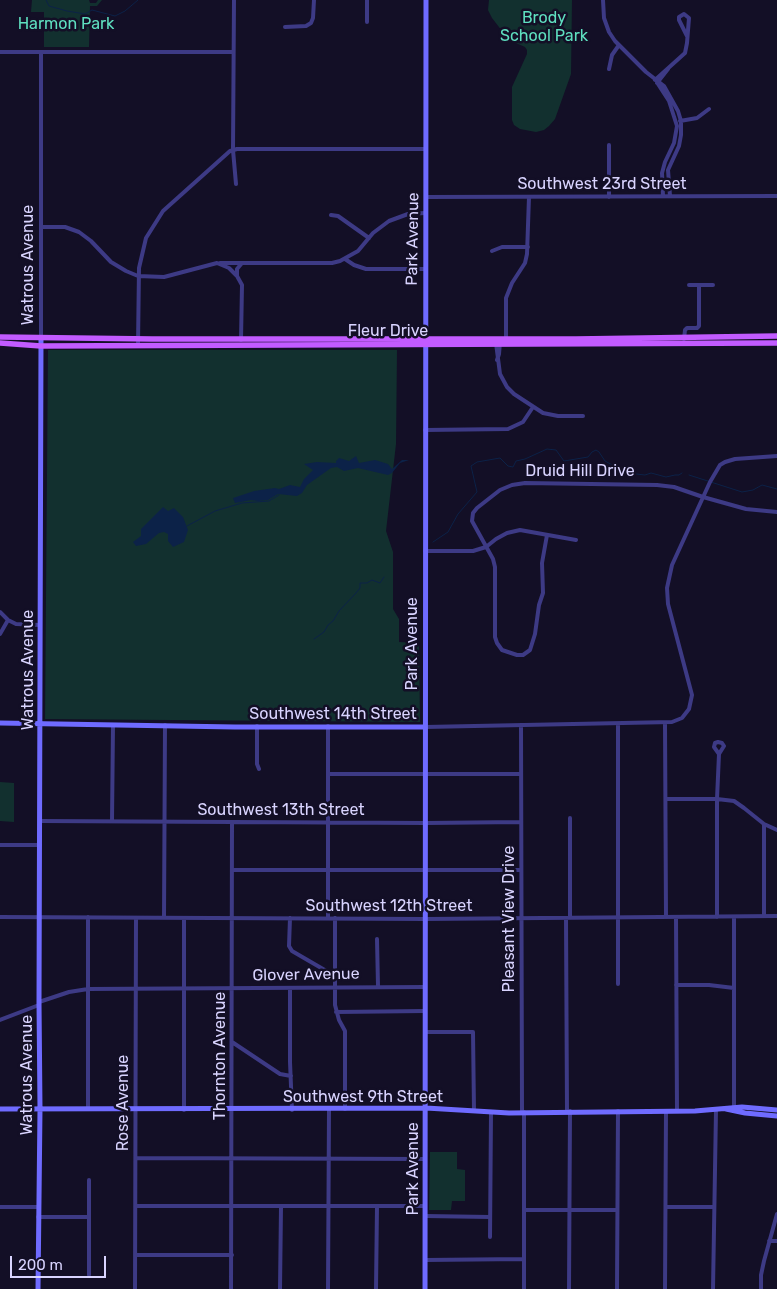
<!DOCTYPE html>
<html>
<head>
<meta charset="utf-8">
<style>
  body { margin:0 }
  #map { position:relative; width:777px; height:1289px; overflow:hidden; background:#130f26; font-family:Rubik,sans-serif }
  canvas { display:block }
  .scale { position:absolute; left:10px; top:1256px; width:96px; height:22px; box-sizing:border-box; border:2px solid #d9d4ff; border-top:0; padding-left:6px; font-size:15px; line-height:18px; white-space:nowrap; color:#d9d4ff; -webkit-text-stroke:4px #130f26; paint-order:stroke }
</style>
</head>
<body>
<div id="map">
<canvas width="777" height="1289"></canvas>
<div class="scale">200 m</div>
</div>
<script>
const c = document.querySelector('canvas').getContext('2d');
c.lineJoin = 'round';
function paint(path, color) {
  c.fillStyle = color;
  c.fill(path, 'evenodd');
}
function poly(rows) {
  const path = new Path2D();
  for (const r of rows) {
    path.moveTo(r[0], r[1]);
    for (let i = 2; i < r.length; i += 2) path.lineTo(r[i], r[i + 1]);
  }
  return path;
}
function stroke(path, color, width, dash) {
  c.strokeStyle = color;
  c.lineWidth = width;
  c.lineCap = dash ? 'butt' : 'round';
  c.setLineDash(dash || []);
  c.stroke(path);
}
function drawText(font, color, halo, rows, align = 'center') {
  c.font = font + ' Rubik,sans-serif';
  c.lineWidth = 5;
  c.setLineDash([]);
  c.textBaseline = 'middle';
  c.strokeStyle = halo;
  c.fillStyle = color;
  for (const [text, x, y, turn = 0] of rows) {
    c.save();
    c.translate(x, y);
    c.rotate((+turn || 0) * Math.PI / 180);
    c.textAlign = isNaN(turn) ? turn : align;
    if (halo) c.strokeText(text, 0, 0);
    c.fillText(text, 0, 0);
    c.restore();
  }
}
paint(poly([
  [32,0,89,0,90,3,96,3,98,0,102,0,97,6,90,6,89,47,44,47,44,12,31,12],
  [489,0,572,0,571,74,555,119,549,126,544,130,536,132,520,129,514,125,512,120,512,87,527,54,527,50,525,47,509,40,492,18,488,10],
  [48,350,397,350,396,444,386,531,393,552,393,609,399,619,399,642,419,643,420,722,45,719],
  [0,782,14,783,14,822,0,821],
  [430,1152,457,1152,457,1169,465,1170,465,1201,452,1201,451,1210,429,1210]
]), '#12302f');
paint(poly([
  [356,456,359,463,375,460,388,464,392,469,402,460,409,460,400,463,392,473,388,475,358,468,344,471,337,467,331,468,307,485,302,493,297,496,278,494,268,500,258,501,251,500,235,503,233,498,254,491,275,488,279,489,290,485,300,487,304,479,313,470,304,464,317,462,336,463,336,461,339,458,349,461],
  [163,507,168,511,174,508,183,517,188,530,184,542,173,547,168,541,168,534,164,532,159,533,146,544,136,546,133,542,141,536,141,529]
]), '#0c2248');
stroke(poly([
  [46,0,49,6,67,11,85,14,92,10,115,16,125,11,138,0],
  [689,475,742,492,753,490,762,485,777,489],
  [187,526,215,511,242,503,269,501,279,495],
  [433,542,448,532,458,514,477,492,471,466,477,462,500,458,508,466,513,467,516,461,525,459,547,449,556,450,564,461,588,457,592,452,596,450,599,452,605,461,614,466,619,472,645,475,651,473,666,477,675,475,679,475,682,473],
  [314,639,324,632,328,625,333,621,339,611,356,593,360,588,360,583,367,583,372,580,380,583,384,577]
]), '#0c2248', 1);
stroke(poly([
  [234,0,233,150,236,184],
  [367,0,367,22],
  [603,0,604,18,609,32,615,41,646,72,664,86,678,111,681,121,681,135,679,146,668,170,670,196],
  [285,27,306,26,311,23,313,18,314,0],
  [0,52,233,52],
  [609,69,612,55,619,45],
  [655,80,685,53,687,43,689,18,684,14,679,17,679,20,687,36],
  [657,83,668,69],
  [658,84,669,101,677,126,674,143,665,162,662,173,663,196],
  [680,121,697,118,709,109],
  [426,197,777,196],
  [609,197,609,145],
  [331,215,338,216,369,238],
  [41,227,65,227,79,232,91,241,111,262,126,271,138,276,164,277,217,263,229,268,237,276,242,285,241,340],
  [492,251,502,247,528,247],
  [345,259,354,265,366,269,425,269],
  [220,263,332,263,340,261,358,251,373,233,389,221,408,214,425,213],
  [237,276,237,269,242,263],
  [689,285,713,285],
  [41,338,41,52],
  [506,339,506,298,512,283,525,263,527,254,529,197],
  [684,339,685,330,687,328,697,328,699,326,699,285],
  [496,343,500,374,507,387,514,394,543,413,558,416,583,416],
  [138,345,139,268,146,238,163,211,230,151,237,149,426,149],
  [497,360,499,354,500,342],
  [425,430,508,429,523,422,533,407],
  [547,535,542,563,543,593,539,605,535,634,530,650,523,655,517,655,502,650,497,643,495,637,495,567,493,559,472,521,473,513,477,508,500,490,512,485,525,483,657,485,674,487,703,497,746,509,777,512],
  [425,551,473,551,486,547,496,539,507,533,520,530,576,540],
  [0,612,8,620,16,624,40,625],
  [0,634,8,620],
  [665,723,666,917],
  [521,725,522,1112],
  [257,726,257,764,259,769],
  [425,727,672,722,682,718,689,709,692,695,668,604,667,588,672,565,710,482,720,465,725,462,735,459,777,456],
  [718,742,722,743,724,746,719,754,714,747,715,743,718,742],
  [328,774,521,774],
  [666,799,717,799,734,801,744,808,764,824,777,830],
  [40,821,426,823,521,822],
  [112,821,113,725],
  [764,824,764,916],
  [0,845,40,845],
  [232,870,521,870],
  [0,917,425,919,777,916],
  [676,917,677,1111],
  [717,917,717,799,719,754],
  [164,918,165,725],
  [184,918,184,1110],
  [290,918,289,946,292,951,335,976],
  [328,918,328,726],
  [335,918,335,1005,339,1020,345,1031,345,1109],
  [566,918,567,1111],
  [570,918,570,818],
  [377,939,378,986],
  [618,984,618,724],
  [676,985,709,985,734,988],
  [290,988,290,1062,292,1110],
  [39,1002,69,992,88,989,425,987],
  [336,1012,425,1011],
  [0,1020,39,1005],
  [425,1032,473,1032,474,1111],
  [232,1042,280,1074,291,1076],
  [88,1109,88,917],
  [734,1109,734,917],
  [136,1158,425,1159],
  [136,1206,425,1206],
  [0,1207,39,1207],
  [666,1207,714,1207],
  [524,1210,617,1210],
  [425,1216,490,1217],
  [38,1217,89,1217],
  [490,1237,491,1113],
  [769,1241,777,1241],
  [135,1255,232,1255],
  [425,1260,524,1259],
  [89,1275,89,1180],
  [135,1289,136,918],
  [231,1289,232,822],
  [280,1289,281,1207],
  [328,1289,329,1110],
  [376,1289,377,1206],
  [524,1289,524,1112],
  [569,1289,570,1111],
  [617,1289,618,1111],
  [665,1289,666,1111],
  [713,1289,716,1110],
  [761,1289,761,1275,764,1261,777,1214]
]), '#3d3a85', 4);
stroke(poly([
  [0,723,235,727,424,727],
  [0,1109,426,1108,509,1113,695,1111,742,1107,777,1110],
  [726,1109,745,1113,777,1116],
  [38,1289,40,1109,39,1002,41,338],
  [425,1289,426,0]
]), '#6f6bff', 5);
stroke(poly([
  [0,337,152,339,576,339,777,336],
  [0,343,41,346,777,343]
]), '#c25bff', 5.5);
drawText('16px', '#5fe0c0', '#130f26', [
  ["Brody",544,18],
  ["School Park",544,36],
  ["Harmon Park",66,24]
]);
drawText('16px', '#d9d4ff', '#130f26', [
  ["Southwest 23rd Street",602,184],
  ["Park Avenue",413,239,-89],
  ["Watrous Avenue",28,265,-90],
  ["Fleur Drive",388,331],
  ["Druid Hill Drive",580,471],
  ["Park Avenue",412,644,-90],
  ["Watrous Avenue",28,670,-90],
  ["Southwest 14th Street",333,714],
  ["Southwest 13th Street",281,810],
  ["Southwest 12th Street",389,906],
  ["Pleasant View Drive",509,919,-90],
  ["Glover Avenue",306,975,-1],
  ["Thornton Avenue",220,1056,-90],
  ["Watrous Avenue",27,1075,-90],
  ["Southwest 9th Street",363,1097],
  ["Rose Avenue",123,1103,-90],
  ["Park Avenue",413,1169,-90]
]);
</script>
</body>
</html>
